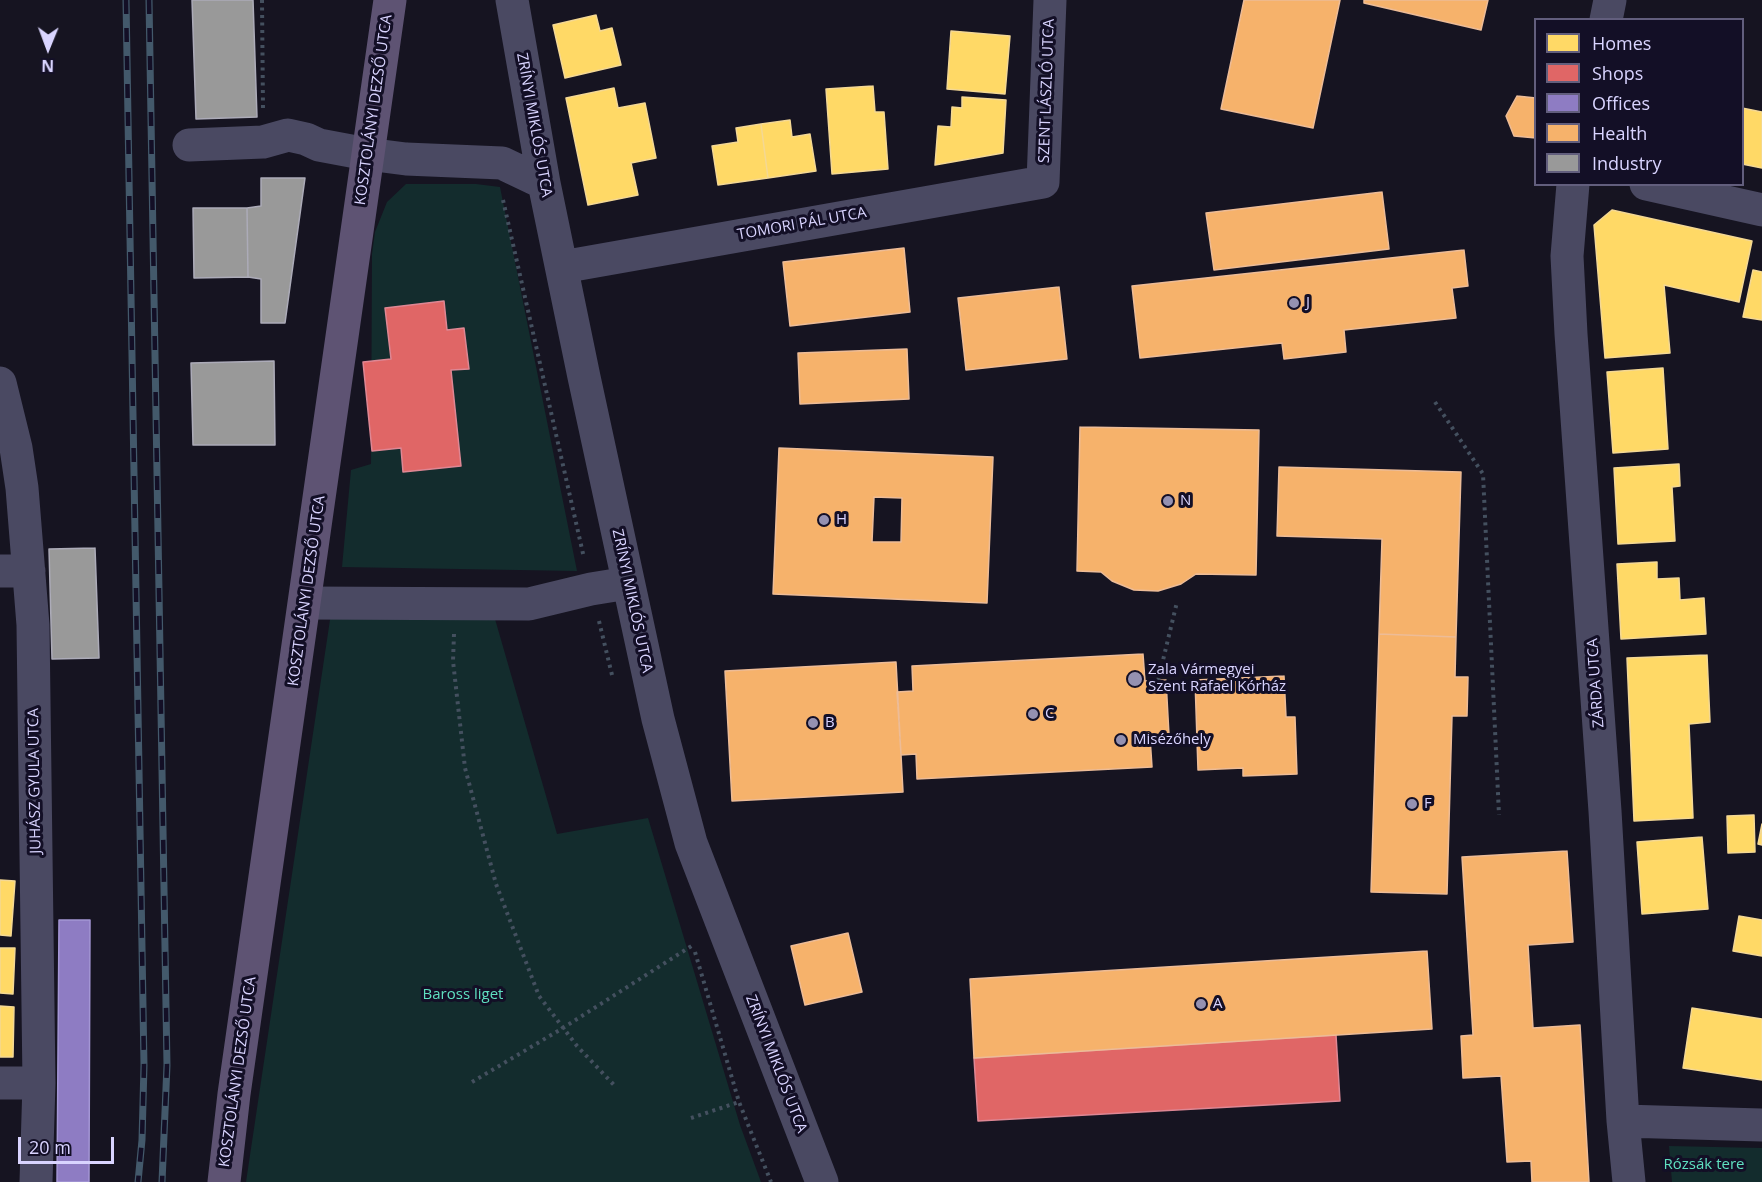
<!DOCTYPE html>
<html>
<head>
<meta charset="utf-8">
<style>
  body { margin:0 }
  #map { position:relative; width:1762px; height:1182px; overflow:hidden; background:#161421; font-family:"Open Sans",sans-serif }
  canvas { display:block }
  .legend { position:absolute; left:1534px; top:18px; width:210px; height:168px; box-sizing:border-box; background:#130f26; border:2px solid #625e7d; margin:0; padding:8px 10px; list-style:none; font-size:18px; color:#d9d4ff }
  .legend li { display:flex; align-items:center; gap:12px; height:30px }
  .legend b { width:30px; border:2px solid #625e7d }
  .north { position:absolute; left:18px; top:18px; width:60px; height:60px; -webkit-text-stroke:4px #130f26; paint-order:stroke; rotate:181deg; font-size:16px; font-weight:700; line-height:24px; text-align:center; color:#d9d4ff }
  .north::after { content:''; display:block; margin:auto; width:21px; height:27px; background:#d9d4ff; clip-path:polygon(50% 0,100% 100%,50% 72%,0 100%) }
  .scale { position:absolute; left:18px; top:1137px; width:96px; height:27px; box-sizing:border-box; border:3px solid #d9d4ff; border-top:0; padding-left:8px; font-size:18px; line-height:21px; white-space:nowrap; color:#d9d4ff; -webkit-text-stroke:4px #130f26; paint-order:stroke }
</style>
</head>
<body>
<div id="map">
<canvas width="1762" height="1182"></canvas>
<ul class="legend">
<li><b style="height:16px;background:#ffd966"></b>Homes</li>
<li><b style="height:16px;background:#e06666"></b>Shops</li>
<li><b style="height:16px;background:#8e7cc3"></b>Offices</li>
<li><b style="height:16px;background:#f6b26b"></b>Health</li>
<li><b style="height:16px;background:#999"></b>Industry</li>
</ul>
<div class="north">N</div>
<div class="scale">20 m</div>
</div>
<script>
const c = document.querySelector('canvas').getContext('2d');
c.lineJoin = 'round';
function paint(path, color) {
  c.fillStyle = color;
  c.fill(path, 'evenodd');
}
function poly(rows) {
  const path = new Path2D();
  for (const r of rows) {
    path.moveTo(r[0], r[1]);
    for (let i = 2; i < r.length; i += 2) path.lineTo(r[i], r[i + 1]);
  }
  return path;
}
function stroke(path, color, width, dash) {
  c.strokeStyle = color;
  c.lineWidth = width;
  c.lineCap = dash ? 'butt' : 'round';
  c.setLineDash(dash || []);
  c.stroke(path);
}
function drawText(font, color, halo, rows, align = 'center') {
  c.font = font + ' "Open Sans",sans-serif';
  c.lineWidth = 6;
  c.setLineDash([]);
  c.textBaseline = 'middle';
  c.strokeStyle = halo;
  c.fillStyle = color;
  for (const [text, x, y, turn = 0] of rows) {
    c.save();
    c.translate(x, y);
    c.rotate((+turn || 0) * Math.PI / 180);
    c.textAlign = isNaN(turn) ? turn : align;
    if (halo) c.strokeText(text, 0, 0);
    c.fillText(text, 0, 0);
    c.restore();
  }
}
paint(poly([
  [406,184,476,184,500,187,577,571,342,567,351,470,371,464,372,254,375,232,387,202],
  [331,613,495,619,557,834,648,818,740,1125,761,1182,246,1182],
  [1669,1146,1762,1148,1762,1182,1672,1182]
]), '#132c2d');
const homes = poly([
  [596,15,600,31,612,28,621,65,565,78,553,25,596,15],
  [951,31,1010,36,1005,94,947,89,951,31],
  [873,86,875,112,884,112,888,169,832,174,826,89,873,86],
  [614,88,618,108,645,103,656,158,631,163,638,195,588,205,566,98,614,88],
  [962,97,1006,100,1003,153,935,165,938,126,951,127,952,107,962,108,962,97],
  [1742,108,1762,112,1762,168,1742,164,1742,108],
  [790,120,792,137,810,134,816,171,768,178,761,124,790,120],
  [761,124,768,178,718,185,712,146,738,142,736,128,761,124],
  [1612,210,1752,241,1739,302,1664,285,1670,353,1605,358,1594,225,1612,210],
  [1753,270,1762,272,1762,320,1743,317,1753,270],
  [1663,368,1668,449,1613,453,1607,372,1663,368],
  [1679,464,1680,486,1672,487,1675,541,1618,544,1614,468,1679,464],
  [1657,562,1657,579,1679,578,1680,600,1704,598,1706,634,1621,639,1617,564,1657,562],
  [1707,655,1710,722,1689,724,1693,818,1634,821,1627,658,1707,655],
  [1754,815,1755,852,1728,853,1727,816,1754,815],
  [1762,824,1762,845,1758,844,1762,824],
  [1702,837,1708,909,1642,914,1637,842,1702,837],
  [0,880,15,881,11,936,0,935,0,880],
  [1739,916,1762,920,1762,956,1733,951,1739,916],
  [0,948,15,948,13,994,0,993,0,948],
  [0,1006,14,1007,13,1057,0,1057,0,1006],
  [1692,1008,1762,1019,1762,1080,1683,1068,1692,1008]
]);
paint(homes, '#ffd966');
stroke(homes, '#f4d894', 1.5);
const shops = poly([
  [444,301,447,330,464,328,469,369,451,370,461,466,403,472,401,448,372,451,363,362,391,359,385,308,444,301],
  [1336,1035,1340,1101,978,1121,974,1058,1336,1035]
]);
paint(shops, '#e06666');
stroke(shops, '#de8794', 1.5);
const offices = poly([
  [59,920,90,920,89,1182,57,1182,59,920]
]);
paint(offices, '#8e7cc3');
stroke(offices, '#a496d5', 1.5);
const health = poly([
  [1244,0,1340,0,1313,128,1221,109,1244,0],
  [1364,0,1488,0,1481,30,1364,3,1364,0],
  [1517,96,1536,98,1536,138,1514,136,1506,116,1517,96],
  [1382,192,1389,249,1214,270,1206,213,1382,192],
  [904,248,910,312,790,326,783,262,904,248],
  [1464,250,1468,286,1452,288,1456,318,1344,330,1346,352,1284,359,1282,343,1140,358,1132,286,1464,250],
  [1059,287,1067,359,966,370,958,298,1059,287],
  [907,349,909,399,800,404,798,353,907,349],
  [1080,427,1259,430,1256,575,1196,574,1181,584,1158,591,1134,590,1112,581,1101,572,1077,571,1080,427],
  [779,448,993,457,987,603,773,594,779,448],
  [874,497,902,498,901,542,872,542,874,497],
  [1279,467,1461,472,1456,637,1379,634,1382,539,1277,536,1279,467],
  [1379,634,1456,637,1455,677,1468,677,1467,716,1452,716,1447,894,1371,892,1379,634],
  [1143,654,1145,681,1166,680,1169,735,1150,737,1152,767,917,779,916,754,901,755,897,692,913,691,912,666,1143,654],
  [896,662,903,792,732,801,725,671,896,662],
  [1284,676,1286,717,1295,717,1297,774,1243,776,1243,768,1198,770,1195,680,1284,676],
  [1567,851,1573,942,1528,945,1533,1028,1580,1025,1589,1182,1532,1182,1531,1161,1507,1162,1501,1076,1463,1078,1461,1036,1473,1035,1462,857,1567,851],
  [848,933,862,992,805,1005,791,946,848,933],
  [1427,951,1432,1029,974,1058,970,979,1427,951]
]);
paint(health, '#f6b26b');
stroke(health, '#edbc97', 1.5);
const industry = poly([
  [192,0,253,0,257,117,196,119,192,0],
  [261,178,305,178,285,323,261,323,261,279,248,277,247,208,261,206,261,178],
  [193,208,247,208,248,277,194,278,193,208],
  [274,361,275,445,193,445,191,363,274,361],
  [95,548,99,658,52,659,49,549,95,548]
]);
paint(industry, '#999');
stroke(industry, '#acabb8', 1.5);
stroke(poly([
  [262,0,263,109],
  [503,200,584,558],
  [1435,402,1483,474,1499,815],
  [599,621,612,675],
  [454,634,453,661,465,768,496,884,539,996,577,1046,614,1085],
  [1158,681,1177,602],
  [695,952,739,1102,771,1182],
  [472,1082,563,1028,693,945],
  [691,1118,739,1102]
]), '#44505f', 4, [3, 4.5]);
stroke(poly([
  [512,0,544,183,584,377,658,719,691,843,822,1182],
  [1606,20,1610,0],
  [189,145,263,142,288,135,306,139,319,145,367,154,406,159,502,163,544,183],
  [1573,184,1567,256,1571,334,1605,811,1623,1121,1629,1182],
  [1646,184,1762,210],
  [562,267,1043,182,1050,0],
  [0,383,16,448,22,488,33,625,39,1083,36,1182],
  [0,571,29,571],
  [305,603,529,604,591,589,628,583],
  [0,1083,39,1083],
  [1623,1121,1762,1125]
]), '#4a4962', 33);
stroke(poly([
  [224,1182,234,1094,390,0]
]), '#5e5373', 33);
const rail = poly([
  [126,0,144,1065,142,1140,138,1182],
  [149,0,167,1065,162,1182]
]);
stroke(rail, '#43596b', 7);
stroke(rail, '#130f26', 4.5, [14]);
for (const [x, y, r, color] of [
  [1294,303,6,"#9591b1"],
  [1168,501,6,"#9591b1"],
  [824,520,6,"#9591b1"],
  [1135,679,8,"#9591b1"],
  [1033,714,6,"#9591b1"],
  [813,723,6,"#9591b1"],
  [1121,740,6,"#9591b1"],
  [1412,804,6,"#9591b1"],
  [1201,1004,6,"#9591b1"]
]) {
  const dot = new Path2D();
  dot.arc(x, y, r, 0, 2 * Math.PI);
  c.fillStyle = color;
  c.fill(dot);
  stroke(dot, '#130f26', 2);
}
drawText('15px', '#d9d4ff', '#130f26', [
  ["SZENT LÁSZLÓ UTCA",1047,91,-88],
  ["KOSZTOLÁNYI DEZSŐ UTCA",374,110,-82],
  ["ZRÍNYI MIKLÓS UTCA",534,125,80],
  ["TOMORI PÁL UTCA",802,224,-10],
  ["KOSZTOLÁNYI DEZSŐ UTCA",307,591,-82],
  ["ZRÍNYI MIKLÓS UTCA",632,601,78],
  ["ZÁRDA UTCA",1596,683,-94],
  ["JUHÁSZ GYULA UTCA",35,781,-91],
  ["ZRÍNYI MIKLÓS UTCA",776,1064,69],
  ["KOSZTOLÁNYI DEZSŐ UTCA",238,1072,-82]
]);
drawText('15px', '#d9d4ff', '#130f26', [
  ["J",1306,303],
  ["N",1180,501],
  ["H",836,520],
  ["Zala Vármegyei",1148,670],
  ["Szent Rafael Kórház",1148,687],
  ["C",1045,714],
  ["B",825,723],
  ["Misézőhely",1133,740],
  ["F",1424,804],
  ["A",1213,1004]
], 'left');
drawText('15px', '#5fe0c0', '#130f26', [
  ["Baross liget",463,995],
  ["Rózsák tere",1704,1165]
]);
</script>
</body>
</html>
